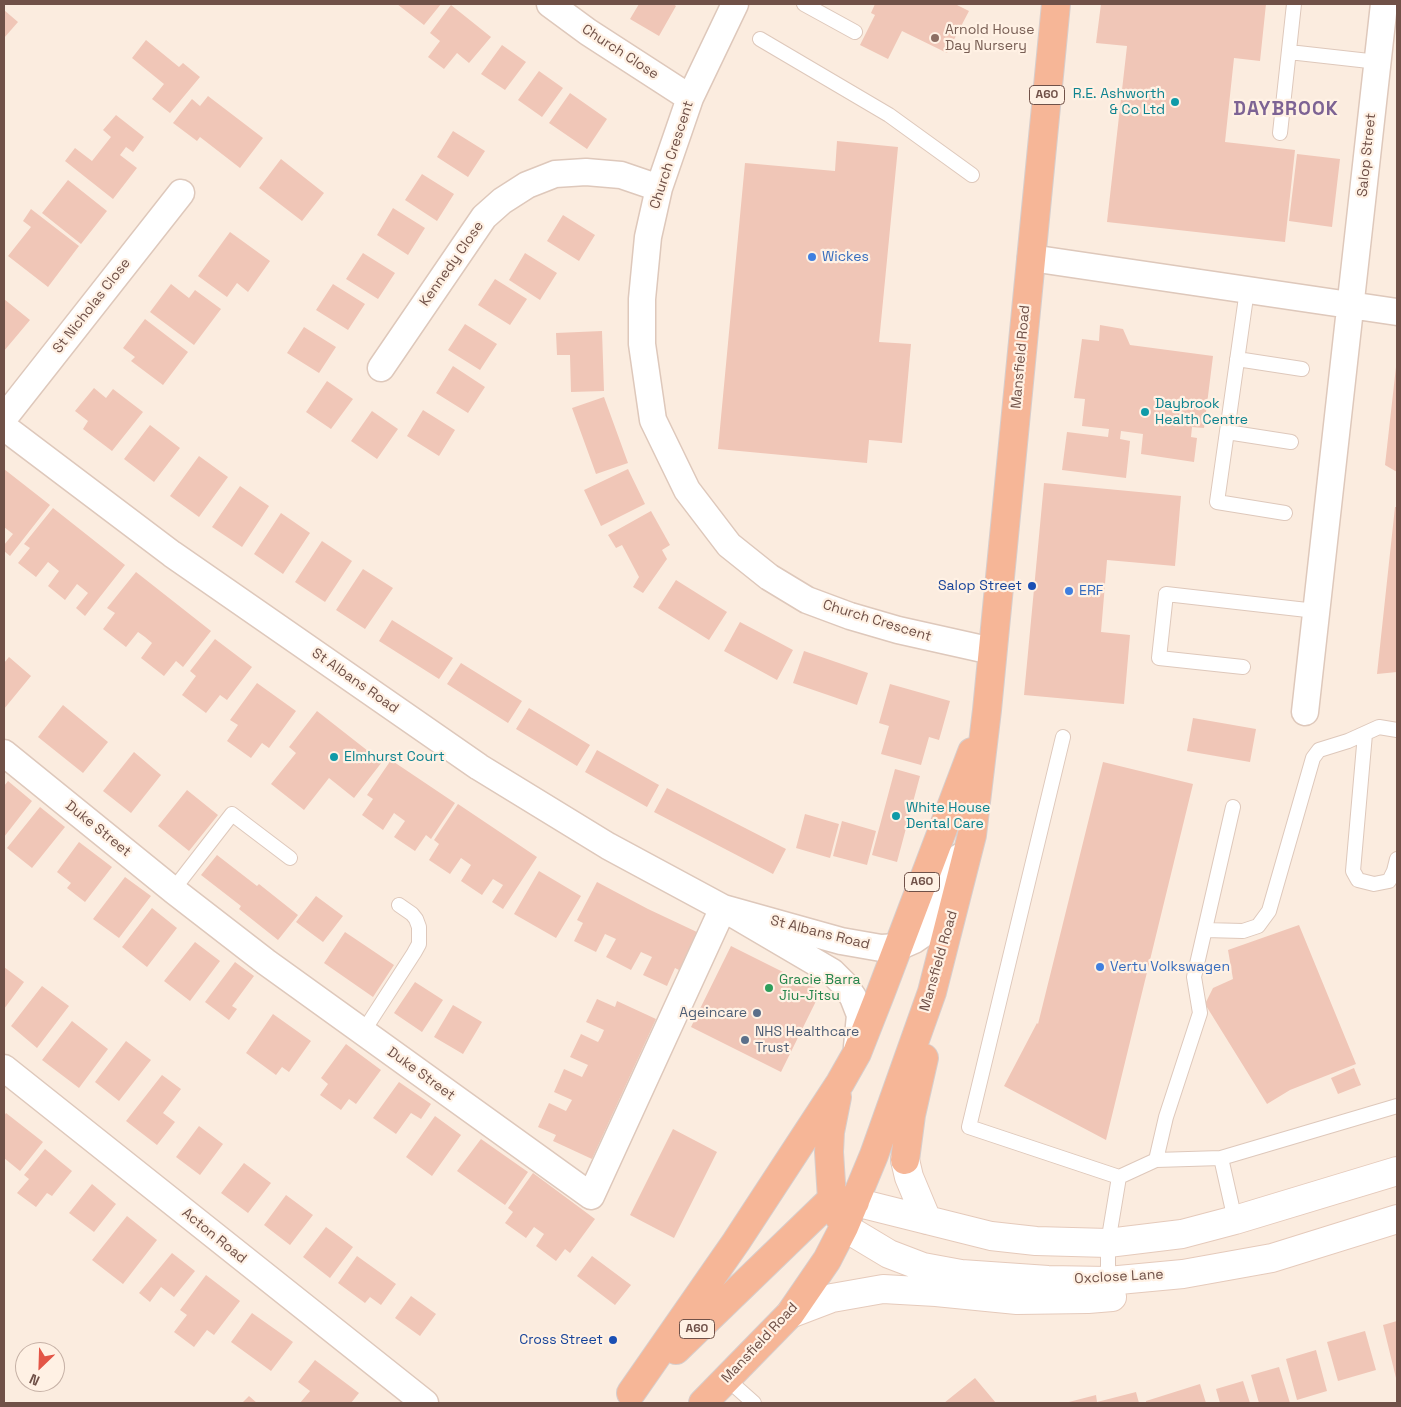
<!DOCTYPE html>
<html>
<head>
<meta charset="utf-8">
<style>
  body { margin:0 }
  #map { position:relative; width:1401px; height:1407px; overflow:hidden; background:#fbecdf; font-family:"Space Grotesk",sans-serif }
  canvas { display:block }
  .frame { position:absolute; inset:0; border:5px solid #705148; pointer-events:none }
  .north { position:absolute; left:15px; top:1342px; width:50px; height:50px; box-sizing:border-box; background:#fff1e4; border:1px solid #c6b1a6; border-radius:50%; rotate:204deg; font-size:14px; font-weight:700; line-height:20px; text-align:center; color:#705148 }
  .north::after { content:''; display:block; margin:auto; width:18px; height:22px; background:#e35546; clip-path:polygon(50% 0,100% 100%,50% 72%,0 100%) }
</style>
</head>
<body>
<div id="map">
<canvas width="1401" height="1407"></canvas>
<div class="frame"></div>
<div class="north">N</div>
</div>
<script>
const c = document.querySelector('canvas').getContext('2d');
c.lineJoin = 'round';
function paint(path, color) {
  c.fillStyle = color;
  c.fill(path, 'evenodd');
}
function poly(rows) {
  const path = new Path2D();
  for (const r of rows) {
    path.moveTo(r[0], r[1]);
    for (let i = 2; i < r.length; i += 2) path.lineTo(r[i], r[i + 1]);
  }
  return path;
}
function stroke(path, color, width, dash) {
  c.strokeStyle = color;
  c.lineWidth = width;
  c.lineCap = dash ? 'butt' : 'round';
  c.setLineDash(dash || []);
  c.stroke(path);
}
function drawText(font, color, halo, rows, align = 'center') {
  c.font = font + ' "Space Grotesk",sans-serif';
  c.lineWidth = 4.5;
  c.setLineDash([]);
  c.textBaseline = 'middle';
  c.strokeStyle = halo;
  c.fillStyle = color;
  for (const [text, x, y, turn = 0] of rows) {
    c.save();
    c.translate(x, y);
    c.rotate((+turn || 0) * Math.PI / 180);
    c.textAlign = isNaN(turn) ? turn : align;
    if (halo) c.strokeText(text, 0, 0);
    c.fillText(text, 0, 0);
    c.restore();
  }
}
paint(poly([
  [397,4,441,4,424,25],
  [639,4,673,4,676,6,659,36,630,19],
  [875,4,955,4,969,11,947,53,902,31,888,59,860,45,875,15,871,13],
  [1101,4,1266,4,1260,61,1234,58,1225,142,1295,150,1285,242,1107,222,1127,46,1096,43],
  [451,5,491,37,469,63,457,53,444,69,428,57,440,41,430,33],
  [4,10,18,22,4,38],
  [146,40,179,67,183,63,200,77,170,113,152,99,164,84,132,58],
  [502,45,526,62,505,90,481,74],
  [539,71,563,88,542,117,518,100],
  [570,93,607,119,587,149,549,123],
  [208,96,263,138,240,168,200,137,197,141,173,123,192,99,200,106],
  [116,115,144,137,133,152,126,147,120,155,137,168,113,199,65,161,75,148,92,161,111,137,103,130],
  [453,131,485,151,468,177,437,157],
  [837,141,898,147,879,342,911,344,902,443,869,440,867,463,718,449,745,163,835,171],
  [1297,154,1340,159,1332,227,1289,221],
  [281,159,324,193,302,221,259,188],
  [422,174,454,194,437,221,405,200],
  [68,180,107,211,81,244,42,213],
  [393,208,425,228,408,255,377,235],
  [31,209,79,246,48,287,8,256,31,227,23,221],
  [563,215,595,235,579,261,547,241],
  [230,232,270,261,248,292,237,283,227,297,198,276],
  [363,253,395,273,378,299,346,279],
  [525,253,557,273,540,300,509,280],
  [495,279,527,299,510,325,478,305],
  [171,284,189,298,195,290,221,309,194,345,150,312],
  [333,284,365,304,348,330,316,310],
  [4,299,30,320,4,351],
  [145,319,188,352,163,385,131,361,135,357,123,348],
  [465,324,497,344,480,370,448,350],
  [1100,325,1123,329,1130,345,1213,356,1204,428,1192,427,1191,437,1197,438,1194,462,1141,454,1143,434,1121,431,1120,439,1130,441,1126,478,1062,470,1067,432,1108,437,1109,429,1082,426,1085,399,1074,398,1082,339,1099,341],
  [304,327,336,347,319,373,287,353],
  [602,331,604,391,571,392,570,355,557,355,556,333],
  [453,366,485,387,468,413,436,393],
  [1396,367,1397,368,1397,472,1385,465],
  [327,381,353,399,331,429,306,412],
  [94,388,106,398,113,389,143,412,112,451,83,429,88,421,75,411],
  [604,397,628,463,596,474,572,408],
  [423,410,455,430,439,456,407,436],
  [372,411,398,429,377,459,351,441],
  [150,425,180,448,154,482,124,459],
  [199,456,228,477,199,517,170,496],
  [4,469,50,505,10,556,4,551,4,545,13,534,4,527],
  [628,469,645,504,601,526,584,490],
  [1044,483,1181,496,1175,566,1107,560,1101,632,1130,635,1124,704,1024,695],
  [240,486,269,506,242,547,212,527],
  [1395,507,1397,507,1397,672,1377,674],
  [53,508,125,565,85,616,76,608,88,593,82,588,77,584,65,600,48,586,59,571,48,562,36,577,18,563,30,548,24,544],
  [651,511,670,545,662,550,667,559,643,593,633,587,639,577,622,545,616,548,608,535],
  [281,513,310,533,283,574,254,554],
  [322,541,352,561,325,602,295,582],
  [363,569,393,588,365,629,336,610],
  [136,572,211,631,183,667,176,661,164,676,141,658,152,643,145,637,138,632,126,647,103,629,115,613,107,608],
  [676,580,727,612,709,640,658,608],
  [392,620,453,658,439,679,379,641],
  [740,622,793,650,777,680,724,651],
  [215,639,252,667,227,700,220,695,206,713,182,695,196,676,190,671],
  [804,651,868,673,857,705,793,683],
  [9,657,31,676,4,709,4,663],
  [461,663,522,701,508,723,447,684],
  [257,683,296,711,269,748,262,743,251,758,227,741,238,725,230,720],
  [890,684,950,701,939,740,929,737,921,765,881,754,889,726,879,723],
  [63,705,108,742,83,773,38,737],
  [529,708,590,745,577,766,516,729],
  [317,711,382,762,354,798,329,778,304,810,271,784,296,753,289,747],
  [1193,718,1256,729,1250,762,1187,751],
  [597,750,659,785,647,807,585,772],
  [134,752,161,775,131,813,103,791],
  [391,760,455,803,431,839,426,835,415,851,394,837,405,821,394,813,383,830,362,815,373,799,367,795],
  [1103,762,1193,784,1106,1140,1004,1086,1037,1023,1038,1024],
  [895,769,920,776,897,862,872,855],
  [8,781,32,801,4,837,4,786],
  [667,788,786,849,773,874,654,812],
  [187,790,218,815,189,851,158,826],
  [458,804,537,857,503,909,492,902,503,885,493,879,482,895,461,881,471,865,461,858,450,874,429,860,439,844,434,840],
  [40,807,65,827,32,868,7,848],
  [805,814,839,824,830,858,796,848],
  [842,821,876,831,867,865,833,856],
  [79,842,112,867,85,902,67,888,71,883,57,872],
  [217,855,257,886,259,884,298,915,278,940,239,909,241,906,201,875],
  [539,871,581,896,556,938,514,914],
  [125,877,151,896,119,938,93,919],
  [597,882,648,909,699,933,681,971,675,968,667,986,643,975,652,957,641,952,631,970,606,957,616,939,605,934,596,952,574,941,583,923,577,920],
  [316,896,343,916,323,942,296,922],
  [152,908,177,928,147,967,122,947],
  [1299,925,1356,1064,1290,1090,1267,1104,1205,1004,1213,988,1233,979,1228,950],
  [345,932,394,965,373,997,324,963],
  [195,942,220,961,190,1001,164,981],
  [731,946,821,991,781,1072,691,1027],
  [235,962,254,976,232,1006,237,1009,229,1020,205,1002],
  [4,967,24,982,4,1009],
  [415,982,443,1000,422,1032,394,1013],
  [42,986,69,1006,37,1048,11,1026],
  [597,999,615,1007,617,1001,656,1019,592,1159,553,1141,556,1135,538,1127,549,1103,566,1111,572,1100,554,1092,564,1069,582,1077,588,1065,570,1057,581,1034,598,1042,601,1037,604,1030,586,1022],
  [453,1005,482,1022,463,1054,434,1037],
  [273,1014,311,1041,289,1072,282,1067,276,1075,246,1053],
  [72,1021,108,1049,79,1088,42,1060],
  [126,1041,151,1060,119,1101,95,1082],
  [346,1044,381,1070,356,1104,349,1099,341,1110,320,1095,328,1084,321,1078],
  [1354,1068,1361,1085,1338,1094,1331,1078],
  [162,1075,181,1089,163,1113,175,1122,157,1145,126,1121],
  [399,1082,431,1104,421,1119,411,1113,396,1134,373,1118],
  [6,1113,43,1142,20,1171,4,1158,4,1116],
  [435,1116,461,1135,432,1176,406,1157],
  [199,1126,223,1144,200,1175,176,1157],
  [673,1129,717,1152,674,1238,630,1215],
  [481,1139,528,1172,505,1205,457,1171],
  [45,1149,72,1171,52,1196,47,1193,36,1207,17,1193,29,1179,24,1175],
  [244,1163,271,1183,248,1213,221,1193],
  [533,1173,595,1219,570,1253,565,1249,556,1261,536,1246,544,1234,534,1227,526,1238,505,1223,513,1212,508,1208],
  [92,1184,116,1204,94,1232,69,1213],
  [286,1195,313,1215,290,1245,264,1225],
  [127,1216,157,1240,123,1284,92,1260],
  [326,1227,353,1247,330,1278,303,1257],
  [172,1253,195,1271,174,1297,161,1287,150,1302,139,1293],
  [357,1256,396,1284,381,1305,370,1297,365,1303,338,1283],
  [592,1256,631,1285,615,1305,577,1276],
  [206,1275,240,1301,214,1335,207,1330,194,1347,174,1332,187,1315,180,1310],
  [411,1296,436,1314,420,1336,395,1318],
  [252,1313,293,1342,271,1371,231,1342],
  [1397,1321,1397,1382,1383,1325],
  [1365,1331,1376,1370,1338,1381,1327,1342],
  [1316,1350,1327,1391,1297,1400,1286,1359],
  [315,1360,359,1393,351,1403,300,1403,310,1391,298,1382],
  [1279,1367,1290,1403,1259,1403,1251,1375],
  [975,1378,996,1403,944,1403],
  [1243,1381,1250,1403,1220,1403,1216,1389],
  [1200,1384,1206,1403,1146,1403,1146,1401],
  [1136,1392,1139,1403,1065,1403,1096,1395,1097,1402],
  [249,1396,257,1403,242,1403]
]), '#f0c6b7');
const service = poly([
  [804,4,855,32],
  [760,39,889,115,972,175],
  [1289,52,1378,62],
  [1280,133,1294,4],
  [1247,290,1217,502,1285,513],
  [1237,359,1302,369],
  [1227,432,1291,442],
  [1243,667,1159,658,1166,594,1316,611],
  [1365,734,1353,871,1358,880,1374,884,1389,881,1394,871,1397,859],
  [1063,737,969,1127,1119,1177],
  [173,890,232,814,290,858],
  [1205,930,1243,931,1258,926,1269,911,1313,758,1319,750,1348,741,1379,727,1397,730],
  [363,1032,414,953,419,944,419,927,416,919,412,914,399,905],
  [1221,1158,1235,1220],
  [1156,1160,1166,1117,1200,1013,1194,977,1233,807],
  [1108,1281,1108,1243,1119,1177,1156,1160,1221,1158,1397,1106],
  [727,1379,754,1403]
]);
const minor = poly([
  [550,4,588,32,690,98],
  [735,4,690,98,659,188,648,237,642,299,642,344,653,420,687,490,729,545,769,577,807,600,850,616,898,630,992,651],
  [1031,258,1397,312],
  [381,368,484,217,502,201,527,185,555,174,586,172,621,175,659,188],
  [4,418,181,193],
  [4,427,172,554,479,767,608,846,723,908,832,972,844,984,853,997,860,1015,857,1047],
  [1305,712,1384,4],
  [4,753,173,890,266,962,591,1196,723,908,841,941,881,948,898,947,914,940,930,929,945,885,960,857],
  [4,1068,425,1403]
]);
const secondary = poly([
  [905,1160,909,1177,927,1220],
  [855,1202,991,1236,1036,1241,1108,1243,1182,1234,1235,1220,1397,1171],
  [844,1227,889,1254,923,1267,961,1274,1048,1280,1108,1281,1183,1274,1272,1258,1397,1219],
  [790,1314,832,1298,883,1289,936,1292,1017,1300,1088,1299,1112,1297]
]);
const trunk = poly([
  [837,1097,830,1132,829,1152,832,1199,839,1217],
  [905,1160,911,1115,924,1058],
  [676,1350,832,1199,855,1202],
  [631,1393,736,1242,840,1083,857,1053,881,992,972,752],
  [703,1403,790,1314,827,1260,844,1227,874,1155,932,992,972,835,987,710,1056,4]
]);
stroke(service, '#dec8bb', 16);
stroke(minor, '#dec8bb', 29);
stroke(secondary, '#e5cabb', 30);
stroke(trunk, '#d7cecc', 30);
stroke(service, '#fff', 14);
stroke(minor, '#fff', 26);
stroke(secondary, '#fff', 28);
stroke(trunk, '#f6b697', 28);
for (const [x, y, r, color] of [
  [935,38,5,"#8d6e63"],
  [1175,102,5,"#0f9aa8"],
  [812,257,5,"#3f7fe0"],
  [1145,412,5,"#0f9aa8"],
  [1032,586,5,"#1a4fb4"],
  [1069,591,5,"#3f7fe0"],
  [334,757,5,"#0f9aa8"],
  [896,816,5,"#0f9aa8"],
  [1100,967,5,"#3f7fe0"],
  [769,988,5,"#2e9e5b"],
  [757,1013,5,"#5c6f8a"],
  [745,1040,5,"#5c6f8a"],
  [613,1340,5,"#1a4fb4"]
]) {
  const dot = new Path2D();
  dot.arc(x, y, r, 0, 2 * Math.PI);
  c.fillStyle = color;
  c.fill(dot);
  stroke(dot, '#fff1e4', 2);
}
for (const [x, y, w] of [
  [1047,95,35],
  [922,882,35],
  [697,1329,35]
]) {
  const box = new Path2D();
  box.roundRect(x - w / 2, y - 9.5, w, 19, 4);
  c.fillStyle = '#fff1e4';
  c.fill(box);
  stroke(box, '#705148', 1);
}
drawText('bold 12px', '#705148', null, [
  ["A60",1047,95],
  ["A60",922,882],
  ["A60",697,1329]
]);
drawText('14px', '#785e54', '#fff1e4', [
  ["Arnold House",945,30],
  ["Day Nursery",945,46]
], 'left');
drawText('14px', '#705148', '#fff1e4', [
  ["Church Close",620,52,33],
  ["Church Crescent",672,155,-72],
  ["Salop Street",1367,155,-84],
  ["Kennedy Close",452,264,-55],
  ["St Nicholas Close",92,306,-52],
  ["Mansfield Road",1021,357,-85],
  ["Church Crescent",877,621,17],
  ["St Albans Road",355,681,35],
  ["Duke Street",98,829,39],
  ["St Albans Road",820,933,14],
  ["Mansfield Road",939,961,-74],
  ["Duke Street",421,1074,36],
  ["Acton Road",214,1236,39],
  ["Oxclose Lane",1119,1277,-3],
  ["Mansfield Road",760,1343,-47]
]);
drawText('14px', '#0d838f', '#fff1e4', [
  ["R.E. Ashworth",1165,94,"right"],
  ["& Co Ltd",1165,110,"right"],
  ["Daybrook",1155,404],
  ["Health Centre",1155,420],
  ["Elmhurst Court",344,757],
  ["White House",906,808],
  ["Dental Care",906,824]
], 'left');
drawText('14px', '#366cbe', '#fff1e4', [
  ["Wickes",822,257],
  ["ERF",1079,591],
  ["Vertu Volkswagen",1110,967]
], 'left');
drawText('14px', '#164399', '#fff1e4', [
  ["Salop Street",1022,586],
  ["Cross Street",603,1340]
], 'right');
drawText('14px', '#27864d', '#fff1e4', [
  ["Gracie Barra",779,980],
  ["Jiu-Jitsu",779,996]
], 'left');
drawText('14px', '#4e5e75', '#fff1e4', [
  ["Ageincare",747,1013],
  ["NHS Healthcare",755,1032,"left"],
  ["Trust",755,1048,"left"]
], 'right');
c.letterSpacing = '1px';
drawText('bold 19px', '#7d6394', '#fff1e4', [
  ["DAYBROOK",1286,110]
]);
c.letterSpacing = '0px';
</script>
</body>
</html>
